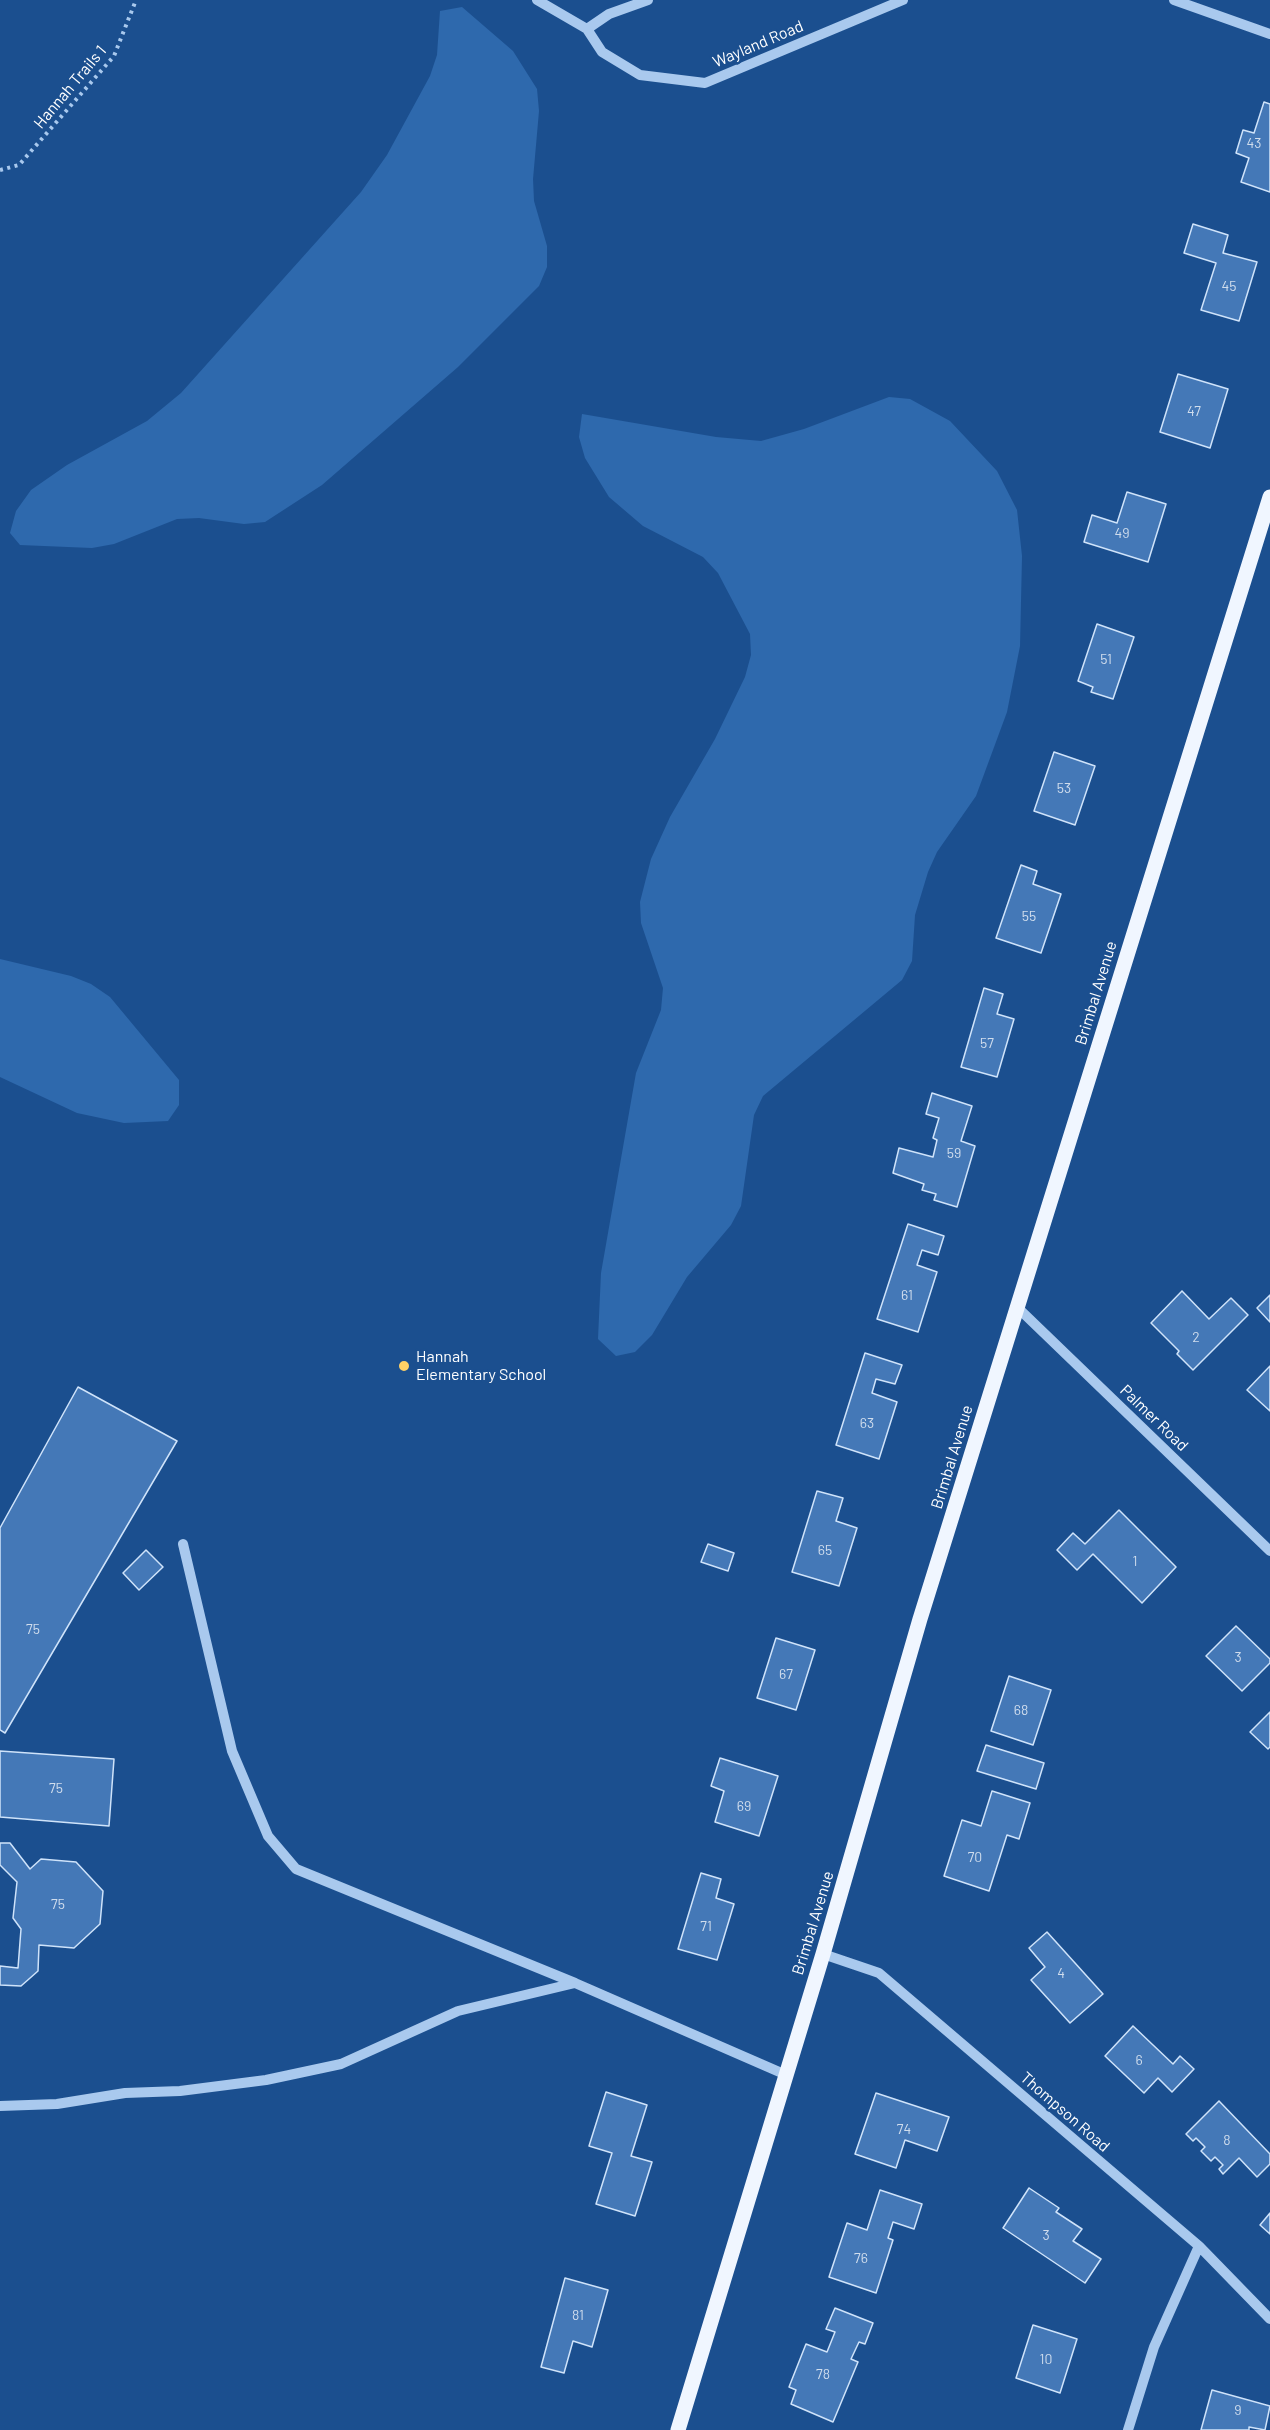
<!DOCTYPE html>
<html>
<head>
<meta charset="utf-8">
<style>
  body { margin:0 }
  canvas { display:block; background:#1b4f8f }
</style>
</head>
<body>
<canvas width="1270" height="2430"></canvas>
<script>
const c = document.querySelector('canvas').getContext('2d');
c.lineJoin = 'round';
function paint(path, color) {
  c.fillStyle = color;
  c.fill(path, 'evenodd');
}
function poly(rows) {
  const path = new Path2D();
  for (const r of rows) {
    path.moveTo(r[0], r[1]);
    for (let i = 2; i < r.length; i += 2) path.lineTo(r[i], r[i + 1]);
  }
  return path;
}
function stroke(path, color, width, dash) {
  c.strokeStyle = color;
  c.lineWidth = width;
  c.lineCap = dash ? 'butt' : 'round';
  c.setLineDash(dash || []);
  c.stroke(path);
}
function drawText(font, color, halo, rows, align = 'center') {
  c.font = font + ' Barlow,sans-serif';
  c.lineWidth = 5;
  c.setLineDash([]);
  c.textBaseline = 'middle';
  c.strokeStyle = halo;
  c.fillStyle = color;
  for (const [text, x, y, turn = 0] of rows) {
    c.save();
    c.translate(x, y);
    c.rotate((+turn || 0) * Math.PI / 180);
    c.textAlign = isNaN(turn) ? turn : align;
    if (halo) c.strokeText(text, 0, 0);
    c.fillText(text, 0, 0);
    c.restore();
  }
}
paint(poly([
  [462,7,513,51,537,89,539,111,533,179,534,201,547,246,547,267,539,286,458,367,322,485,265,522,244,524,199,518,177,519,114,544,92,548,20,545,10,533,16,511,31,490,67,465,147,421,181,393,361,192,387,155,430,76,437,55,440,11],
  [889,397,910,399,950,421,997,471,1017,510,1022,556,1020,646,1007,712,976,796,937,852,928,872,915,915,912,961,902,980,763,1096,754,1115,741,1206,731,1225,687,1277,652,1335,635,1352,616,1356,598,1339,601,1273,636,1073,661,1010,663,988,641,923,640,902,651,859,670,817,715,739,745,677,751,655,750,634,718,573,703,557,643,526,609,497,585,458,579,437,582,414,716,437,761,441,804,429],
  [0,959,71,976,91,984,110,997,179,1080,179,1105,168,1121,124,1123,77,1113,0,1077]
]), '#2e69ad');
const building = poly([
  [1264,102,1270,104,1270,192,1241,182,1249,158,1236,153,1243,130,1254,133,1264,102],
  [1193,224,1228,235,1223,253,1257,262,1239,321,1201,310,1216,263,1184,253,1193,224],
  [1178,374,1228,389,1210,448,1160,432,1178,374],
  [1127,492,1166,504,1148,562,1084,542,1092,515,1117,523,1127,492],
  [1097,624,1134,637,1113,699,1091,692,1093,687,1078,681,1097,624],
  [1054,752,1095,766,1075,825,1034,811,1054,752],
  [1021,865,1037,871,1033,884,1061,894,1041,953,996,938,1021,865],
  [984,988,1003,994,997,1014,1014,1019,997,1077,961,1067,984,988],
  [932,1093,972,1106,961,1141,975,1146,957,1207,934,1200,936,1194,922,1190,924,1184,893,1173,899,1148,933,1157,937,1140,933,1138,939,1118,926,1114,932,1093],
  [908,1224,944,1236,938,1255,922,1250,917,1265,937,1272,918,1332,877,1319,908,1224],
  [1182,1291,1209,1319,1231,1298,1248,1315,1193,1370,1177,1354,1179,1351,1151,1323,1182,1291],
  [1270,1295,1270,1322,1257,1308,1270,1295],
  [865,1353,902,1365,895,1384,876,1379,872,1393,897,1402,879,1459,836,1445,865,1353],
  [1270,1366,1270,1411,1247,1390,1270,1366],
  [78,1387,177,1441,5,1733,0,1730,0,1528,78,1387],
  [817,1491,843,1498,836,1521,857,1528,839,1586,792,1572,817,1491],
  [1119,1510,1176,1567,1142,1603,1093,1554,1077,1570,1057,1550,1073,1533,1085,1544,1119,1510],
  [708,1544,734,1553,728,1571,701,1562,708,1544],
  [146,1550,163,1567,139,1590,123,1573,146,1550],
  [1236,1626,1270,1659,1270,1663,1242,1691,1206,1656,1236,1626],
  [776,1638,815,1650,796,1710,757,1698,776,1638],
  [1009,1676,1051,1690,1033,1745,991,1731,1009,1676],
  [1270,1712,1270,1747,1268,1749,1250,1732,1270,1712],
  [986,1745,1044,1763,1036,1789,977,1771,986,1745],
  [0,1751,114,1759,109,1826,0,1817,0,1751],
  [720,1758,778,1776,759,1836,715,1822,724,1791,711,1786,720,1758],
  [992,1791,1030,1803,1019,1839,1007,1835,989,1891,944,1876,962,1820,981,1826,992,1791],
  [0,1843,10,1843,30,1869,41,1859,76,1862,103,1891,100,1924,74,1948,39,1945,38,1971,21,1986,0,1985,0,1966,18,1968,21,1929,13,1918,17,1882,0,1865,0,1843],
  [701,1873,721,1879,716,1898,734,1904,717,1960,678,1949,701,1873],
  [1047,1932,1103,1994,1070,2023,1031,1980,1045,1967,1029,1948,1047,1932],
  [1133,2026,1173,2064,1180,2056,1194,2069,1172,2092,1158,2078,1144,2093,1105,2056,1133,2026],
  [606,2092,647,2105,631,2156,652,2162,635,2216,596,2204,612,2153,589,2146,606,2092],
  [876,2093,949,2117,937,2151,905,2140,896,2168,855,2154,876,2093],
  [1219,2101,1270,2154,1270,2164,1257,2177,1239,2158,1223,2174,1219,2169,1223,2165,1215,2157,1211,2161,1201,2151,1205,2147,1196,2138,1193,2141,1186,2134,1219,2101],
  [1029,2188,1059,2208,1056,2212,1082,2229,1073,2241,1101,2259,1085,2283,1003,2228,1029,2188],
  [880,2190,922,2204,914,2229,893,2222,888,2238,893,2240,876,2293,829,2277,847,2223,867,2230,880,2190],
  [1270,2213,1270,2234,1260,2225,1270,2213],
  [565,2278,608,2290,592,2347,573,2341,564,2373,541,2367,565,2278],
  [835,2308,873,2323,865,2344,859,2342,851,2359,858,2362,833,2422,791,2404,796,2390,789,2387,806,2344,827,2352,835,2332,826,2329,835,2308],
  [1033,2325,1077,2339,1060,2393,1016,2378,1033,2325],
  [1212,2390,1270,2406,1265,2430,1249,2427,1249,2430,1201,2430,1212,2390]
]);
paint(building, '#4478b7');
stroke(building, '#cfe3fa', 1.5);
stroke(poly([
  [0,170,19,165,114,56,136,0]
]), '#a9c9ee', 4, [3, 4.5]);
stroke(poly([
  [537,0,587,29,602,52,640,75,705,83,903,0],
  [1174,0,1270,34],
  [587,29,609,14,648,0],
  [1017,1307,1270,1551],
  [823,1954,879,1973,1199,2246,1270,2319],
  [575,1983,784,2074],
  [0,2106,57,2104,125,2093,180,2091,266,2080,341,2064,458,2011,575,1983,296,1869,268,1836,232,1751,183,1544],
  [1128,2430,1154,2347,1199,2246]
]), '#a9c9ee', 10);
stroke(poly([
  [678,2430,823,1954,920,1619,1270,497]
]), '#f0f6ff', 15);
for (const [x, y, r, color] of [
  [404,1366,6,"#ffd166"]
]) {
  const dot = new Path2D();
  dot.arc(x, y, r, 0, 2 * Math.PI);
  c.fillStyle = color;
  c.fill(dot);
  stroke(dot, '#1b4f8f', 2);
}
drawText('14px', '#d0dded', null, [
  ["43",1254,143],
  ["45",1229,286],
  ["47",1194,411],
  ["49",1122,533],
  ["51",1106,659],
  ["53",1064,788],
  ["55",1029,916],
  ["57",987,1043],
  ["59",954,1153],
  ["61",907,1295],
  ["2",1196,1337],
  ["63",867,1423],
  ["65",825,1550],
  ["1",1135,1561],
  ["75",33,1629],
  ["3",1238,1657],
  ["67",786,1674],
  ["68",1021,1710],
  ["75",56,1788],
  ["69",744,1806],
  ["70",975,1857],
  ["75",58,1904],
  ["71",706,1926],
  ["4",1061,1973],
  ["6",1139,2060],
  ["74",904,2129],
  ["8",1227,2140],
  ["3",1046,2235],
  ["76",861,2258],
  ["81",578,2315],
  ["10",1046,2359],
  ["78",823,2374],
  ["9",1238,2410]
]);
drawText('16px', '#fff', '#1b4f8f', [
  ["Wayland Road",758,44,-23],
  ["Hannah Trails 1",70,87,-50],
  ["Brimbal Avenue",1096,993,-73],
  ["Palmer Road",1154,1418,44],
  ["Brimbal Avenue",952,1457,-73],
  ["Brimbal Avenue",813,1923,-73],
  ["Thompson Road",1065,2112,41]
]);
drawText('16px', '#fff', '#1b4f8f', [
  ["Hannah",416,1357],
  ["Elementary School",416,1375]
], 'left');
</script>
</body>
</html>
